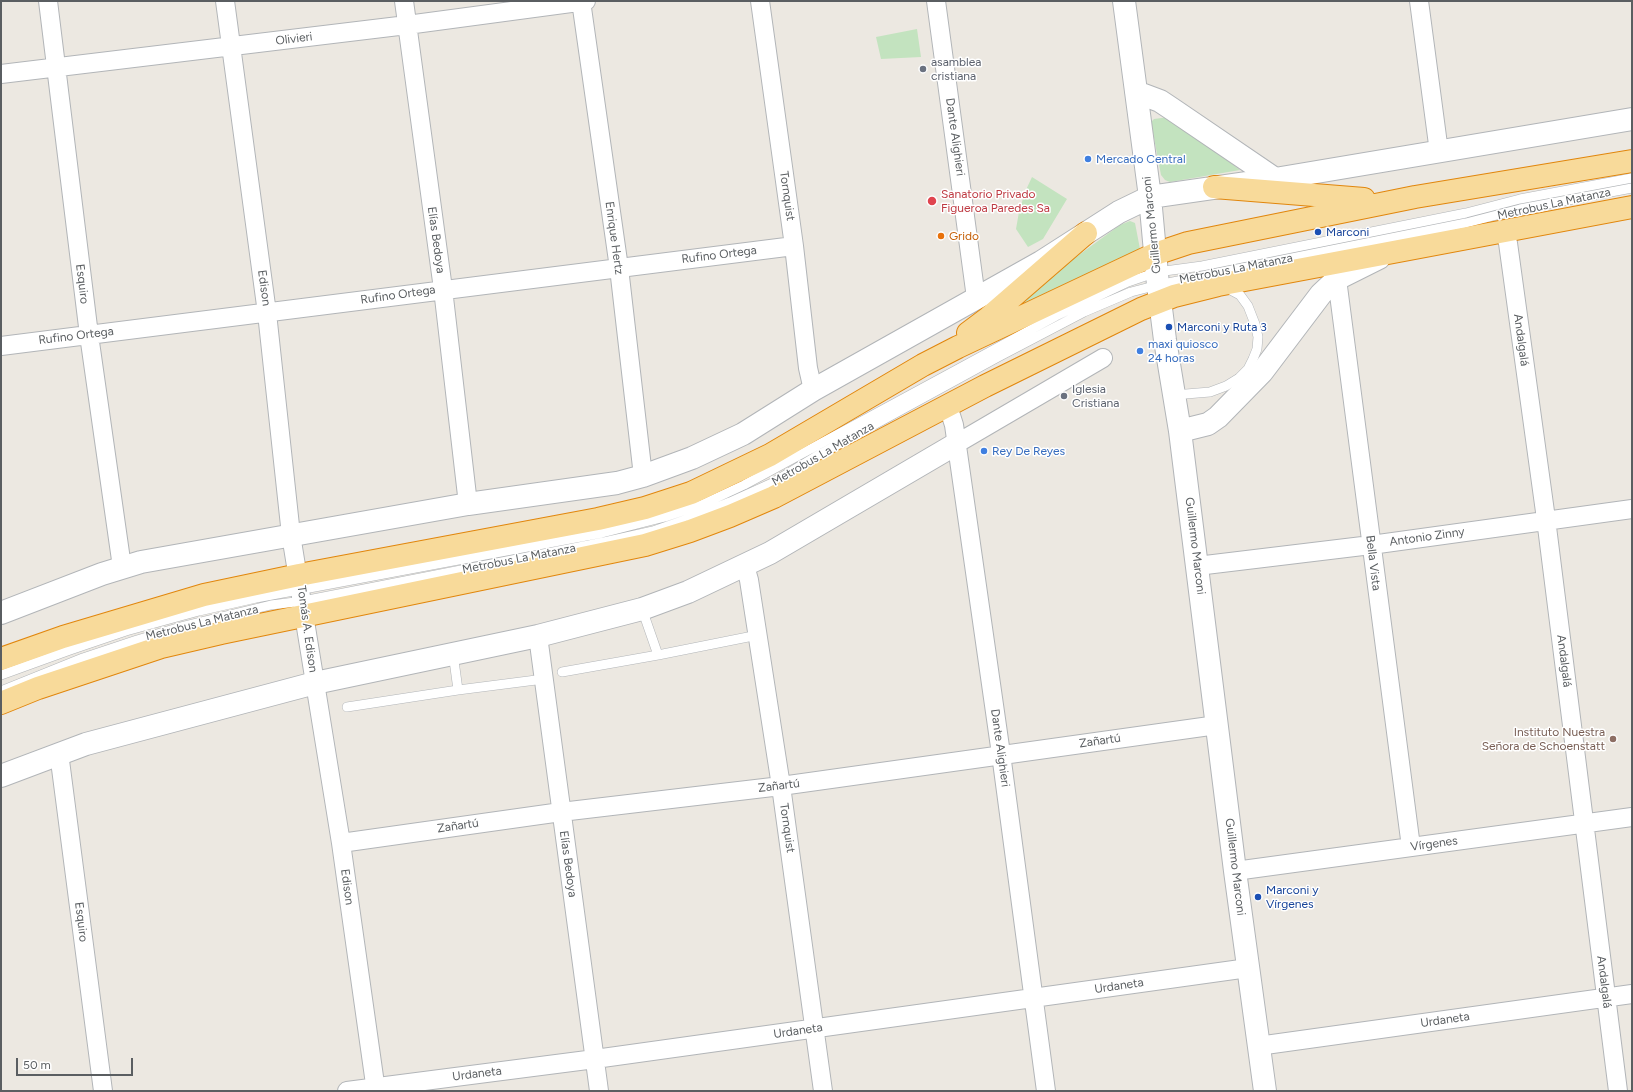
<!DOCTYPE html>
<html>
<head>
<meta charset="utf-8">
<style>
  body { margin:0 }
  #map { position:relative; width:1633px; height:1092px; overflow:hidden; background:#ece8e1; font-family:Figtree,sans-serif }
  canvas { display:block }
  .frame { position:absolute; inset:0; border:2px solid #5a5e61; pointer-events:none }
  .scale { position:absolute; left:16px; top:1058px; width:117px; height:18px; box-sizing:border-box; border:2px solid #5a5e61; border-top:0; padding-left:5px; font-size:12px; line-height:14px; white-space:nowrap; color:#5a5e61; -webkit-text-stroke:3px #fff; paint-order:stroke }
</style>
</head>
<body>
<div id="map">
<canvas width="1633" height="1092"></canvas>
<div class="frame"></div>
<div class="scale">50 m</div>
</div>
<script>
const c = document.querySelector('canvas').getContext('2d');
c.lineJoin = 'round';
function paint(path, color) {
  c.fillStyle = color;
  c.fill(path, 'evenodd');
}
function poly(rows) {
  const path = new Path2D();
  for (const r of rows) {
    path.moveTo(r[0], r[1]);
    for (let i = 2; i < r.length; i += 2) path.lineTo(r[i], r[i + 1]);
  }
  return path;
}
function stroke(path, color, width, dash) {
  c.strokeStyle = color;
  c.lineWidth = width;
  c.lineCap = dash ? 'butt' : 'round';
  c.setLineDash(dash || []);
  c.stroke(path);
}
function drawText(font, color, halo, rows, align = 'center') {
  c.font = font + ' Figtree,sans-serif';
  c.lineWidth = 3;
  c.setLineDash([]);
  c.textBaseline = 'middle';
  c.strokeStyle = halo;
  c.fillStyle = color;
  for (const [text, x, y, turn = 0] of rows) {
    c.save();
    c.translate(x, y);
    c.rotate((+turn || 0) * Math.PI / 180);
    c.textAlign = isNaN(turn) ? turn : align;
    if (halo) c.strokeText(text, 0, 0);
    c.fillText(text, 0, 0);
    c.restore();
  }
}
paint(poly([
  [917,29,921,57,881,59,876,37],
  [1169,117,1194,135,1240,170,1170,182,1165,180,1161,175,1151,122,1154,119],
  [1032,177,1067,199,1043,239,1028,247,1016,229,1019,212,1025,192],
  [1130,221,1135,223,1140,249,1003,316,1065,265,1120,225]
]), '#c3e3bf');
const service = poly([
  [1174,395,1210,392,1226,386,1239,378,1248,369,1253,359,1257,349,1258,337,1255,324,1248,306,1240,295,1225,287],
  [642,609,658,655],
  [453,653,458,690],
  [562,672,658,655,758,635],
  [1,675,70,650,126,631,199,611,256,598,602,533,665,517,701,505,744,485,1056,316,1128,282,1157,272,1202,266,1466,213,1520,199,1632,178],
  [1,691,83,658,137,640,184,626,271,605,303,601,604,542,653,531,696,516,730,502,772,483,815,457,998,357,1084,312,1131,292,1158,285,1466,223,1520,209,1632,188],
  [347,707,458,690,544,679]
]);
const minor = poly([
  [48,1,89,335,122,567],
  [225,1,267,313,291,535,341,843,376,1091],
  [404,1,443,289,468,504],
  [581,1,619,268,643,476],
  [760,1,794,246,808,368,813,390],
  [936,1,976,298],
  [1419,1,1439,152],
  [1,74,407,25,586,1],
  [1504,232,1508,243,1546,519,1618,1091],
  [1337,279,1411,847],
  [1,346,794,246],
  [948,406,954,425,1001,754,1046,1091],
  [956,444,1103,358],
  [745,566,749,580,781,786,823,1091],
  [1197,566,1371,545,1632,509],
  [538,636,599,1091],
  [59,753,103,1091],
  [341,843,561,812,781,786,1217,725],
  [1235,871,1632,817],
  [1258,1046,1632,994],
  [347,1091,595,1059,1248,968]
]);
const tertiary = poly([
  [1124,1,1150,197,1158,285,1165,340,1180,431,1235,871,1265,1091],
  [1136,92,1160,101,1172,109,1275,179],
  [1180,431,1208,424,1218,417,1262,372,1321,294,1337,279,1379,258],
  [1,613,102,574,141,562,468,504,617,483,643,476,692,458,743,434,813,390,1041,262,1119,212,1150,197,1275,179,1632,119],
  [1,776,86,744,315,683,538,636,642,609,688,592,770,553,956,444]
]);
const trunk = poly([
  [1214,187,1364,199],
  [968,333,988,318,1086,233],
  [1,659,63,637,204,595,299,575,598,519,645,508,691,493,770,455,923,365,958,347,1155,254,1188,243,1415,197,1632,161],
  [1,703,38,688,161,647,221,633,645,545,690,531,730,516,774,497,985,386,1141,309,1174,296,1218,285,1632,207]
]);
stroke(service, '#b2b5b8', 10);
stroke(minor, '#b2b5b8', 20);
stroke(tertiary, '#b2b5b8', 24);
stroke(trunk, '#e1860c', 24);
stroke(service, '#fff', 9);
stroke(minor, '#fff', 18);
stroke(tertiary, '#fff', 22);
stroke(trunk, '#f8da9a', 22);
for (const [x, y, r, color] of [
  [923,69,4,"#6b7280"],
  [1088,159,4,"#3f7fe0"],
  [932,201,5,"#e0444e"],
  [1318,232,4,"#1a4fb4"],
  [941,236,4,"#e8710a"],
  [1169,327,4,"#1a4fb4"],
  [1140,351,4,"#3f7fe0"],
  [1064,396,4,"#6b7280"],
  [984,451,4,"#3f7fe0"],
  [1613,739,4,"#8d6e63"],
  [1258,897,4,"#1a4fb4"]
]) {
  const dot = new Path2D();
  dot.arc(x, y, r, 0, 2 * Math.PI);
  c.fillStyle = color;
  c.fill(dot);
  stroke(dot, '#fff', 1.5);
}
drawText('12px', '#5a5e61', '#fff', [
  ["Olivieri",294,39,-7],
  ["Dante Alighieri",955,137,82],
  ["Tornquist",787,196,82],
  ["Metrobus La Matanza",1554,204,-12],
  ["Guillermo Marconi",1152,225,-96],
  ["Enrique Hertz",614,238,82],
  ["Elías Bedoya",436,240,82],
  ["Rufino Ortega",719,255,-7],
  ["Metrobus La Matanza",1236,269,-11],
  ["Esquiro",82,284,83],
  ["Edison",264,288,82],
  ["Rufino Ortega",398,295,-8],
  ["Rufino Ortega",76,336,-7],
  ["Andalgalá",1521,340,82],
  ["Metrobus La Matanza",823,454,-30],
  ["Antonio Zinny",1427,537,-8],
  ["Guillermo Marconi",1195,546,83],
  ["Metrobus La Matanza",519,559,-11],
  ["Bella Vista",1373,563,83],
  ["Metrobus La Matanza",202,623,-14],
  ["Tomás A. Edison",307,629,82],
  ["Andalgalá",1564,661,83],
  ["Zañartú",1100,741,-8],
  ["Dante Alighieri",1000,748,82],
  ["Zañartú",779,786,-7],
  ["Zañartú",458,826,-8],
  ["Tornquist",787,828,82],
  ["Vírgenes",1434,844,-8],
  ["Elías Bedoya",568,864,82],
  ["Guillermo Marconi",1235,867,83],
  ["Edison",347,887,82],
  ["Esquiro",81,922,83],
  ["Andalgalá",1604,982,83],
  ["Urdaneta",1119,986,-8],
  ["Urdaneta",1445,1020,-8],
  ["Urdaneta",798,1031,-8],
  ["Urdaneta",477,1074,-7]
]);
drawText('12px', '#5b616d', '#fff', [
  ["asamblea",931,62],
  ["cristiana",931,76],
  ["Iglesia",1072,389],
  ["Cristiana",1072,403]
], 'left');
drawText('12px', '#366cbe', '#fff', [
  ["Mercado Central",1096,159],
  ["maxi quiosco",1148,344],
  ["24 horas",1148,358],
  ["Rey De Reyes",992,451]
], 'left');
drawText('12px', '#be3a42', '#fff', [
  ["Sanatorio Privado",941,194],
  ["Figueroa Paredes Sa",941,208]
], 'left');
drawText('12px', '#164399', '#fff', [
  ["Marconi",1326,232],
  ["Marconi y Ruta 3",1177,327],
  ["Marconi y",1266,890],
  ["Vírgenes",1266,904]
], 'left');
drawText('12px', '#c56008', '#fff', [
  ["Grido",949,236]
], 'left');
drawText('12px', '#785e54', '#fff', [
  ["Instituto Nuestra",1605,732],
  ["Señora de Schoenstatt",1605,746]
], 'right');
</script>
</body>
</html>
